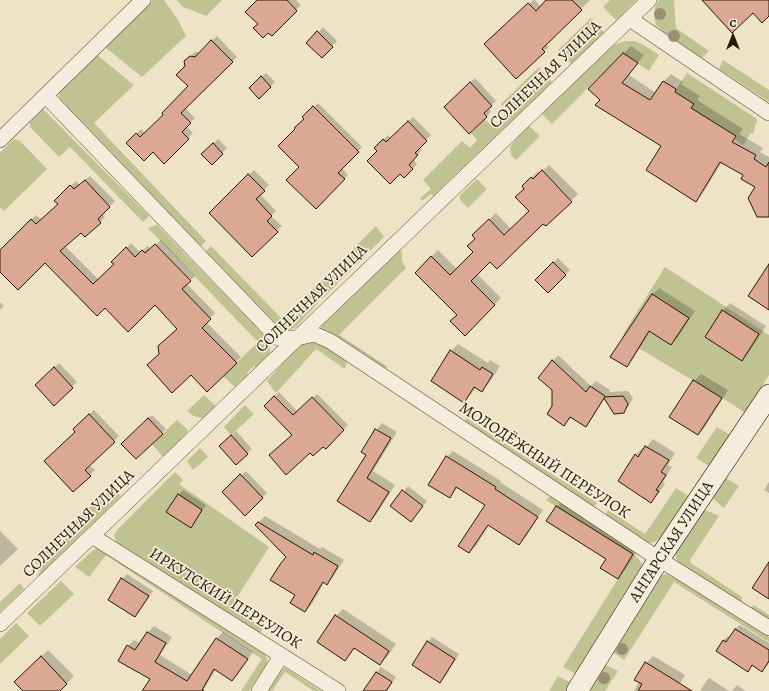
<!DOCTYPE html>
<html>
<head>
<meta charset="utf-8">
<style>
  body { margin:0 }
  #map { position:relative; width:769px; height:691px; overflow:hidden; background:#eee3c7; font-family:Alegreya,serif }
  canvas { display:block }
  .north { position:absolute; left:713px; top:16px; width:40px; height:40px; -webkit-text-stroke:3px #f4eddb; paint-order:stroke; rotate:0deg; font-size:11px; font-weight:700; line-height:16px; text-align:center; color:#2a1803 }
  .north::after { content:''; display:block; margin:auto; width:14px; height:18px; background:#2a1803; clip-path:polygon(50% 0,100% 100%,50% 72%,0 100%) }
</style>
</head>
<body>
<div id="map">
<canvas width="769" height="691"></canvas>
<div class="north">С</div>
</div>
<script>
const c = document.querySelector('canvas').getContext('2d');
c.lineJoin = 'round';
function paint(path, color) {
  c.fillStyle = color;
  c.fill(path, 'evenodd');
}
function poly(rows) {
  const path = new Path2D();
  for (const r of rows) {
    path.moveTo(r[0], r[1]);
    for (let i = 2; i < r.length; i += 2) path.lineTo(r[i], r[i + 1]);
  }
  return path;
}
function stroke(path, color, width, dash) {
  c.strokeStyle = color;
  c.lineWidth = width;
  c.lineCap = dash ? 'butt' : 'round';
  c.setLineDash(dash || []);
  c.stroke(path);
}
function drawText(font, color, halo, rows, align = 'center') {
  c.font = font + ' Alegreya,serif';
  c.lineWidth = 3.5;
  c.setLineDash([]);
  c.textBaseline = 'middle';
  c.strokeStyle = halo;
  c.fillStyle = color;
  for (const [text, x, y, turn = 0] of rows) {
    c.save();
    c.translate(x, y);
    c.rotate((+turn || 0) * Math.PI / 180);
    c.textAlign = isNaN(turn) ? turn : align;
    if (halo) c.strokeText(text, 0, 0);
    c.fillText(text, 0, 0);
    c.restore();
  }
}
paint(poly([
  [153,0,164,0,177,18,186,36,142,77,105,47],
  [177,0,222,0,206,16,189,9,183,7],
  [610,0,636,0,616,20,603,7],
  [659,0,674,0,676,28,709,51,702,58,665,33,656,25,654,17,655,7],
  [591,18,604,32,571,64,558,50],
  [625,41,634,41,642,44,659,55,649,71,623,53,552,124,542,114,601,53,616,44],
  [97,55,134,85,94,123,206,241,199,248,61,102,59,96,60,91],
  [723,60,769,90,769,102,719,69],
  [539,67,552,82,433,196,431,194,422,201,420,198,431,189,423,180,462,141,470,148,477,140,471,133,485,119,493,127,508,112,501,104],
  [687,73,757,119,753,134,751,133,743,145,734,139,736,136,704,116,689,111,693,103,680,95,675,102,670,98],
  [43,109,149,216,143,222,70,147,59,157,30,127,30,122],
  [529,126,540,136,516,160,511,155,510,147,517,138],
  [14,139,20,141,47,169,4,211,0,207,0,153],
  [477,179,487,189,468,208,460,200,460,195],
  [157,225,266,337,268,341,270,348,270,354,257,368,254,366,247,373,250,377,246,381,243,379,235,387,223,376,258,342,148,228],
  [376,226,384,237,322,299,312,290],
  [211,246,282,319,308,294,318,303,296,327,290,330,282,330,275,326,204,253],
  [399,248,402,253,402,261,406,268,339,335,388,367,383,369,322,331,321,328,322,324],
  [665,267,769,335,769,375,745,413,732,404,622,338,625,331],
  [319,341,347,361,345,369,316,349,276,393,267,381,301,343],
  [204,395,216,406,204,418,197,417,192,415,187,411],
  [245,405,254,414,231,435,224,427],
  [466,418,539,466,597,503,592,509,465,426],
  [177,420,188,430,186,434,163,457,152,444],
  [717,427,730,435,709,466,696,458],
  [200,448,208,457,193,470,187,461],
  [175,472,183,480,179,484,269,547,231,607,263,628,260,633,131,556,116,541,114,535,117,530],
  [724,477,739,486,724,508,711,497],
  [110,486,121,496,38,577,37,575,40,572,36,567,38,565,34,562],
  [676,488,688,496,660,538,656,541,651,543,645,542,605,517,608,510,645,534],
  [551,495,634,551,633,554,638,558,642,564,643,569,578,675,563,667,633,555,546,500],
  [703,509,719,516,690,560,691,563,742,597,741,605,679,565,676,558,676,552],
  [97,548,102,548,265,654,267,659,267,663,265,669,260,674,249,691,241,691,262,659,106,555,89,577,75,567,92,551],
  [666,574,674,575,680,578,769,637,769,642,674,582,624,660,611,651,656,577],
  [61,581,74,594,40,626,27,613],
  [20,583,24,589,0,612,0,602],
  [754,605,769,615,769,624,748,610],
  [16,623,29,636,0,664,0,639],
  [603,664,618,671,605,691,588,691],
  [284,668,287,669,321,691,314,691,285,672,272,691,268,691,282,670],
  [558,676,573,684,568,691,549,691]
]), '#bfc291');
paint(poly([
  [258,0,296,0,301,5,272,35,259,24],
  [533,0,535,0,541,7,548,0,590,0,546,44,549,47,544,51,490,39],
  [323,27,337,41,322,57,308,43],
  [217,36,237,57,185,108,195,118,186,126,193,133,164,162,153,151,128,143,141,129,145,133,165,114,189,86,186,66,190,57,195,52,200,52],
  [631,46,644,55,629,75,656,93,664,81,671,74,683,82,681,84,700,96,697,100,743,129,739,134,763,148,760,152,769,157,769,216,756,186,745,175,722,162,703,193,696,200,663,145,601,100,589,89],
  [266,73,275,82,259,98,250,88],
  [475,78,496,101,488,108,491,112,470,133,445,107],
  [318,103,362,147,342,168,348,175,316,208,300,167,305,119,304,117],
  [413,117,431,135,419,147,422,150,413,159,417,164,404,177,375,148,388,135,391,138],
  [218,139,227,148,212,164,203,154],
  [549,165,578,194,546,225,543,223,490,261,477,274,501,298,465,335,458,314,416,272,438,250,457,269,474,252,476,238,473,235,496,213,511,229,530,211,525,189,523,186,538,171,540,173],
  [254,170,269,185,260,194,276,211,271,216,282,226,252,255,210,213],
  [90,176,115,201,102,214,105,217,100,222,81,231,65,246,99,280,115,264,112,262,131,243,140,252,148,246,151,249,161,240,195,276,187,284,215,313,206,322,241,357,207,390,191,374,160,354,179,329,155,304,105,307,45,262,0,272,0,251,36,215,42,220,59,204,55,201,76,181,80,185],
  [558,258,570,270,548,292,537,280],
  [659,288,695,311,678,337,671,344,650,331,633,359,626,365,652,295],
  [0,302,4,306,0,310],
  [730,303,766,326,749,352,742,360,706,337,723,311],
  [458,344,488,363,490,360,500,366,489,383,481,390,476,387,471,394,464,401,432,381,451,351],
  [558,355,591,386,596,381,610,390,609,392,628,391,633,398,629,406,623,412,605,398,591,420,585,426,571,417,564,425,553,406,553,390,539,378],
  [59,363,77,382,54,404,36,385],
  [701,374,728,390,705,427,698,434,694,381],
  [279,392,298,412,317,394,348,425,326,448,293,435,265,406],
  [94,410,119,436,89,465,95,470,73,491,76,431,74,429],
  [152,415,166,429,136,458,122,444],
  [382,423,397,432,373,471,395,485,376,515,370,521,338,501,368,455,376,430],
  [236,431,252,449,247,453,225,441],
  [653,439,675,453,668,465,672,467,663,482,665,484,658,494,651,501,635,455,643,448,645,449],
  [453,451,501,481,500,482,543,510,525,538,519,544,489,525,476,546,469,552,487,505,458,487,450,497,447,457],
  [246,471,267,493,245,514,223,492],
  [769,482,769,493,764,490],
  [408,486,427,501,411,520,391,506],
  [183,490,206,505,195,522,191,527,179,495],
  [564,500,640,547,625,570,618,577,608,559,557,507],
  [265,516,320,549,322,547,344,560,333,577,327,584,324,582,312,604,305,611,296,595,287,557,256,525],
  [0,531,18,549,0,566],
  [127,574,153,591,139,611,135,616,122,579],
  [343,609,396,644,387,657,379,664,355,648,345,660,318,642,336,616],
  [740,625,769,643,769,663,762,671,753,665,747,670,717,651,724,640,728,636,730,637,735,629],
  [154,626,172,637,160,655,192,675,217,638,223,632,253,652,238,674,232,680,216,669,203,691,144,691,151,679,128,646,134,640,141,644,148,632],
  [432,637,459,654,445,677,440,681,428,642],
  [48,650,74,676,59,691,25,691,16,682],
  [653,656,685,675,676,691,634,691,639,682,646,663],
  [381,667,396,677,387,691,365,691,377,672],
  [709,678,729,691,700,691,705,683],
  [737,685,746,691,732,691]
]), '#0003');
const building = poly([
  [257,0,287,0,297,11,272,36,268,33,263,38,253,28,258,24,245,12,257,0],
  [546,0,572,0,582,10,542,49,545,52,516,79,484,44,528,3,536,11,546,0],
  [702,0,769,0,769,16,762,23,753,13,732,33,702,0],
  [317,31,333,47,322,58,306,43,317,31],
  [211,40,233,62,181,113,191,123,182,132,189,139,164,164,153,152,144,161,126,143,136,133,140,137,163,115,162,113,188,86,176,75,185,66,184,61,190,56,195,57,211,40],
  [623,53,638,63,622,83,650,100,663,81,676,89,675,92,694,104,691,108,736,136,732,142,756,155,754,159,766,167,769,162,769,217,757,217,748,198,755,187,741,179,743,175,720,162,696,202,646,170,661,146,595,105,600,100,588,89,623,53],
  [261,76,271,87,259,99,249,88,261,76],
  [470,82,492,106,484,113,487,117,469,134,444,107,470,82],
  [313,106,359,152,338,173,345,179,316,209,286,180,299,167,278,146,295,129,294,128,304,119,302,117,313,106],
  [408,121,427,141,415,153,418,155,409,165,413,169,404,178,400,174,390,184,367,161,377,151,374,148,383,139,386,142,408,121],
  [213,143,223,154,212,165,201,154,213,143],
  [542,170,572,202,546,226,543,224,497,269,490,262,471,281,495,305,465,336,450,321,457,315,415,273,431,256,450,275,473,252,467,246,475,239,472,235,489,219,504,235,529,211,515,197,524,189,522,186,531,177,533,179,542,170],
  [248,174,265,191,256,199,272,216,267,221,278,232,252,257,209,213,248,174],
  [85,180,110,207,98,219,101,223,85,237,81,233,60,251,93,284,114,264,111,262,126,247,135,257,142,250,145,253,155,244,191,281,182,289,211,319,202,328,237,363,207,392,191,375,172,393,147,365,159,354,158,346,177,329,155,305,128,332,105,308,97,316,45,263,18,290,0,272,0,250,31,219,36,224,58,204,54,201,70,185,74,189,85,180],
  [553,262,566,275,548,293,535,280,553,262],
  [769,264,769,310,748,296,769,264],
  [652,294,689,318,671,345,649,331,627,367,610,357,652,294],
  [722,310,759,334,742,361,705,337,722,310],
  [450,350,480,370,482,367,493,374,482,392,474,387,464,403,431,381,450,350],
  [552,360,586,392,590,386,605,396,604,397,623,396,628,404,624,413,614,414,604,398,586,427,570,417,564,426,547,414,552,406,552,390,538,378,552,360],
  [54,367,73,388,54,406,35,385,54,367],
  [693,380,722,398,698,435,669,417,693,380],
  [274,396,293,415,312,397,344,430,326,449,323,447,313,456,310,453,286,475,269,455,292,435,264,406,274,396],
  [89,414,115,442,85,470,91,476,73,492,44,461,75,432,73,429,89,414],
  [148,418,163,434,136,459,121,444,148,418],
  [375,429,391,438,367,478,389,492,370,522,337,501,366,455,361,452,375,429],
  [231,435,248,454,236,465,219,446,231,435],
  [645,446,669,460,661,472,666,475,656,490,659,491,651,503,618,481,635,454,638,457,645,446],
  [446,456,496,487,495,489,538,517,519,545,488,525,469,553,458,546,485,505,456,487,450,498,428,485,446,456],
  [240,474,263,498,245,516,222,492,240,474],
  [402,490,423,506,411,522,390,506,402,490],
  [178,494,202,510,191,528,166,512,178,494],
  [556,506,633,554,618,579,600,568,606,559,546,521,556,506],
  [258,522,313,555,314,552,338,566,327,585,323,582,305,612,290,603,295,595,270,580,281,563,286,557,255,525,258,522],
  [769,562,769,599,752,588,769,562],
  [121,578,149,596,135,617,108,600,121,578],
  [335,615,389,651,380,665,354,648,345,661,317,642,335,615],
  [735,629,769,650,769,661,762,672,752,665,748,672,716,651,723,640,726,642,735,629],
  [147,632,166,643,155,662,187,681,216,638,248,659,232,681,214,669,202,690,204,691,142,691,150,679,118,661,127,645,135,650,147,632],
  [427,641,455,659,440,683,412,665,427,641],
  [41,656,67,684,60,691,23,691,14,682,41,656],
  [645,662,692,691,638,691,642,684,634,680,645,662],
  [376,672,392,682,386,691,363,691,376,672]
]);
paint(building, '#daa893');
stroke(building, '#2a1803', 1);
const street = poly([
  [630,19,769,113],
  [46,96,278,338,297,338,314,334,330,341,659,559,769,628],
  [0,140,143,0],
  [92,536,338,691],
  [0,624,649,0],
  [259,691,281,656]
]);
const secondary = poly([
  [577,691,659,559,769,395]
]);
stroke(street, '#5b4b34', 16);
stroke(secondary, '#2a1803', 22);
stroke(street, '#f4eddb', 15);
stroke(secondary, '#f4eddb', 21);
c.fillStyle = '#9b8f73';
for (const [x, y] of [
  [660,14],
  [674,36],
  [622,649],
  [604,678]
]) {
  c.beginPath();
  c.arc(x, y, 6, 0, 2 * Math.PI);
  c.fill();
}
drawText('16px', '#2a1803', '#f4eddb', [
  ["СОЛНЕЧНАЯ УЛИЦА",546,75,-44],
  ["СОЛНЕЧНАЯ УЛИЦА",312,299,-44],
  ["МОЛОДЁЖНЫЙ ПЕРЕУЛОК",544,461,33],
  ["СОЛНЕЧНАЯ УЛИЦА",79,524,-44],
  ["АНГАРСКАЯ УЛИЦА",672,542,-57],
  ["ИРКУТСКИЙ ПЕРЕУЛОК",225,599,32]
]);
</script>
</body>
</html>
